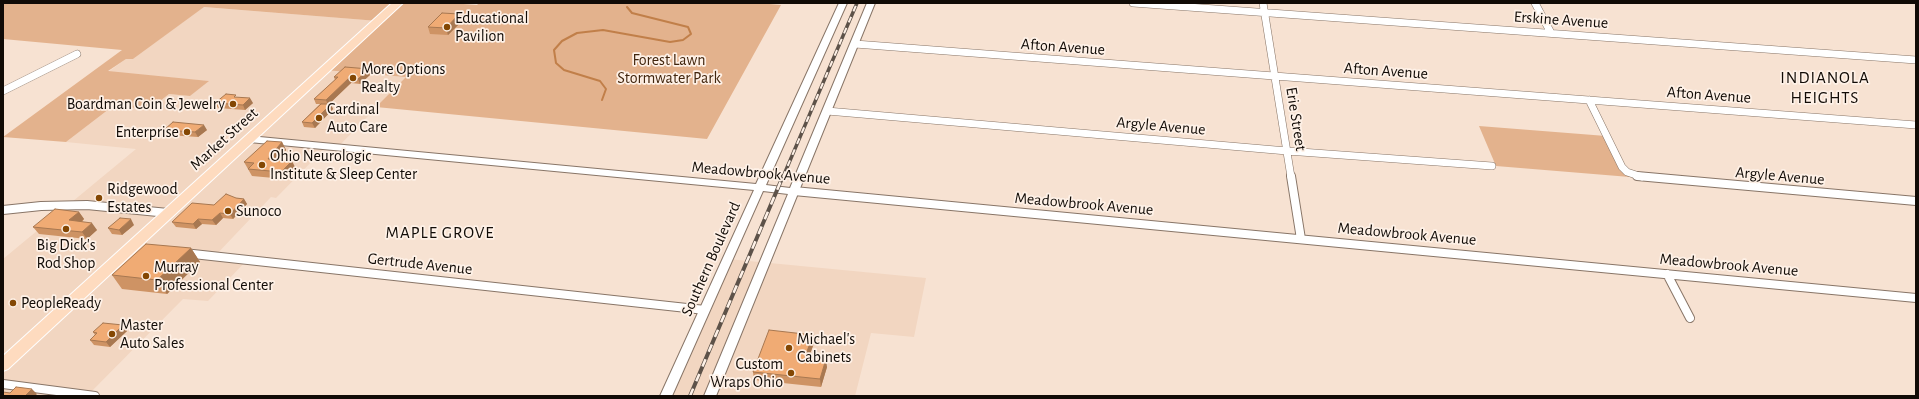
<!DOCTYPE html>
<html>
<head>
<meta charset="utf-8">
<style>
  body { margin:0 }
  #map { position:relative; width:1919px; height:399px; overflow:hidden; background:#f7e2d2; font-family:"Alegreya Sans",sans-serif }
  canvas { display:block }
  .frame { position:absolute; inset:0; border:4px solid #110b06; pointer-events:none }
</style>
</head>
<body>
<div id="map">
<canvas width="1919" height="399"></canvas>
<div class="frame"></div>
</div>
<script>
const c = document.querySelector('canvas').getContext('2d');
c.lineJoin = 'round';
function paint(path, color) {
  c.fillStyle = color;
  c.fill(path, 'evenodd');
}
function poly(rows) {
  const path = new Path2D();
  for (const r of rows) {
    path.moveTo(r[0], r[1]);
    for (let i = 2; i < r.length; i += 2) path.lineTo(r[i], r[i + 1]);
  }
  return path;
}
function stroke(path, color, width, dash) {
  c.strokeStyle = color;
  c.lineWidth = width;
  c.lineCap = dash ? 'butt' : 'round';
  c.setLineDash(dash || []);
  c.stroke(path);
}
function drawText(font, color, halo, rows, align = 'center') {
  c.font = font + ' "Alegreya Sans",sans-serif';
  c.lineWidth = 3.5;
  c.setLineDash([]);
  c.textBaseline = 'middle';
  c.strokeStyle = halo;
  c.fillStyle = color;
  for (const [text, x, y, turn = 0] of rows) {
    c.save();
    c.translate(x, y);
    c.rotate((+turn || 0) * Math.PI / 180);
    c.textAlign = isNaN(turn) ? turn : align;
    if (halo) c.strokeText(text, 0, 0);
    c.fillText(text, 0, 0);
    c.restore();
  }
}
paint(poly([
  [203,7,379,21,406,77,337,148,326,147,276,198,271,197,215,256,247,260,208,301,183,299,88,395,93,396,3,396,3,259,136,149,66,142,113,106,150,109,169,94,190,96,208,81,108,72,126,59,133,59],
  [728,259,926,278,914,337,871,333,855,396,666,396]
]), '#f2d6c1');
paint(poly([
  [3,3,450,3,477,5,479,3,758,3,781,5,707,139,376,107,406,77,325,70,378,21,204,7,133,59,126,59,108,71,209,81,190,96,169,94,150,109,113,106,66,142,3,137,122,50,3,39],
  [1479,126,1606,136,1622,167,1642,178,1496,166]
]), '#e3b28d');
stroke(poly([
  [602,100,606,89,600,81,564,70,556,63,554,50,562,41,577,33,603,30,670,42,683,40,691,34,688,27,632,13,627,7]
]), '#c17f49', 2);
const minorFar1 = poly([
  [1133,3,1916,60],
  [1263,3,1291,177],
  [1535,3,1551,33],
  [855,44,1916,125],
  [3,91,77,54],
  [1589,100,1622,167,1627,172,1642,177],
  [827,111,1287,151,1492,166]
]);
const minor = poly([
  [1291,176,1301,239],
  [1637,176,1916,201],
  [794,191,1916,298],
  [3,210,41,206,87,205,168,213],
  [184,253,705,310],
  [1667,274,1690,318],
  [3,384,95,396]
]);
const tertiary = poly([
  [839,3,847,3,766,185,790,188,867,3,875,3,716,396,704,396,788,194,763,191,672,396,660,396,754,190,249,142,244,139,249,136,756,184,839,3]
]);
const primary = poly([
  [392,3,403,3,8,369,3,371,3,356,392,3]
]);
stroke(minorFar1, '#887567', 8);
stroke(minor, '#887567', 10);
stroke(tertiary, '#887567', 2);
stroke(primary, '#fff', 2);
stroke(minorFar1, '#fff', 7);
stroke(minor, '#fff', 8);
paint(tertiary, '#fff');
paint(primary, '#fedbbf');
const railFar1 = poly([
  [783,177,857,3]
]);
const rail = poly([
  [690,396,783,176]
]);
stroke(railFar1, '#5d5249', 3.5);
stroke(rail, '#5d5249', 4);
stroke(railFar1, '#fef1e7', 2, [6]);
stroke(rail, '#fef1e7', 2.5, [8]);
paint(poly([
  [462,21,448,35,430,34,428,27],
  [369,69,371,74,360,84,351,83,329,104,333,109,315,128,304,127,302,122,320,104,316,104,314,99,335,80,334,77],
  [215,103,253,103,245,110,218,108],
  [164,130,207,130,198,137,167,135],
  [282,142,286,150,277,160,296,169,285,179,252,176,244,162],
  [236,198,244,199,247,204,233,219,223,218,216,225,202,224,196,229,176,227,172,222],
  [79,212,84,219,82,222,97,230,87,239,39,234,33,227],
  [134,225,122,235,112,234,108,228],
  [191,248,200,262,167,294,122,289,112,275],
  [123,325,127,331,110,347,94,345,90,340,95,335,93,332],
  [814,343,809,357,827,367,821,387,754,380,753,372]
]), '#ce9364');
paint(poly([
  [459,14,462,21,448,35,446,28],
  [369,69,371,74,360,84,358,79],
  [349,78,351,83,328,105,326,100],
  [250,98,253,103,245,110,243,105],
  [331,104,333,109,315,128,312,123],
  [204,125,207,130,198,137,195,132],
  [282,142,286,150,272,166,268,159],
  [292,161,296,169,285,179,281,172],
  [244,199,247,204,233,219,230,214],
  [79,212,84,219,74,228,69,220],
  [220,213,223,218,216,225,212,220],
  [131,219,134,225,122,235,119,230],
  [198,219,202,224,196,229,193,224],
  [92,223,97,230,87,239,82,232],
  [191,248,200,262,167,294,157,280],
  [123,325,127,331,110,347,106,342],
  [813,335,814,343,806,365,805,357],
  [826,359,827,367,821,387,820,379],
  [32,389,37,394,35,396,25,396]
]), '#a87851');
const building = poly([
  [442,13,459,14,446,28,428,27,442,13],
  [345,67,369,69,358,79,349,78,326,100,314,99,338,77,334,77,345,67],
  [226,94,236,95,234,97,250,98,243,105,215,103,226,94],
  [321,104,331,104,312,123,302,122,321,104],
  [173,122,204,125,195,132,164,130,173,122],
  [267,141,282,142,268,159,292,161,281,172,248,169,254,163,244,162,267,141],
  [226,194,236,198,244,199,230,214,220,213,212,220,198,219,193,224,172,222,192,203,214,205,226,194],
  [55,209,79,212,69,220,92,223,82,232,33,227,55,209],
  [120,218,131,219,119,230,108,228,120,218],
  [146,244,191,248,157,280,112,275,146,244],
  [103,323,123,325,106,342,90,340,97,333,93,332,103,323],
  [769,330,813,335,805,357,826,359,820,379,753,372,769,330],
  [16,387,32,389,25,396,3,396,3,392,10,393,16,387]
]);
paint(building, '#f0ab74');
stroke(building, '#a87851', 1);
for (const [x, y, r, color] of [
  [447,27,4,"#844703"],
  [353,78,4,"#844703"],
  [233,104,4,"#844703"],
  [319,118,4,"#844703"],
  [187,132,4,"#844703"],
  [262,165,4,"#844703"],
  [99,198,4,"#844703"],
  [228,211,4,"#844703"],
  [66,229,4,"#844703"],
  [146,276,4,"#844703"],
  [13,303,4,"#844703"],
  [112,334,4,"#844703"],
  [789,348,4,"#844703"],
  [791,373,4,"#844703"]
]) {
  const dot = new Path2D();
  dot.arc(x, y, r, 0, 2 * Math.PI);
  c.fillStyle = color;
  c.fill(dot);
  stroke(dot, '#fef1e7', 1.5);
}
drawText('16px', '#110b06', '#fef1e7', [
  ["Educational",455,18],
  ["Pavilion",455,36],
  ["More Options",361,69],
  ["Realty",361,87],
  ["Boardman Coin & Jewelry",225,104,"right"],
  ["Cardinal",327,109],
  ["Auto Care",327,127],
  ["Enterprise",179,132,"right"],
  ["Ohio Neurologic",270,156],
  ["Institute & Sleep Center",270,174],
  ["Ridgewood",107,189],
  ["Estates",107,207],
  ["Sunoco",236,211],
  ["Big Dick's",66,245,"center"],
  ["Rod Shop",66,263,"center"],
  ["Murray",154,267],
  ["Professional Center",154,285],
  ["PeopleReady",21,303],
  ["Master",120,325],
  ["Auto Sales",120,343],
  ["Michael's",797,339],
  ["Cabinets",797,357],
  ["Custom",783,364,"right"],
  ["Wraps Ohio",783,382,"right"]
], 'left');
drawText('16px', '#110b06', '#fef1e7', [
  ["Erskine Avenue",1561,20,4],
  ["Afton Avenue",1063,47,4],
  ["Afton Avenue",1386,71,4],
  ["Afton Avenue",1709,95,4],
  ["Erie Street",1296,119,81],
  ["Argyle Avenue",1161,126,5],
  ["Market Street",224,139,-42],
  ["Meadowbrook Avenue",761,173,5],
  ["Argyle Avenue",1780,176,5],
  ["Meadowbrook Avenue",1084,204,5],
  ["Meadowbrook Avenue",1407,234,5],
  ["Southern Boulevard",711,259,-66],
  ["Gertrude Avenue",420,264,6],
  ["Meadowbrook Avenue",1729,265,5]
]);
drawText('16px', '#41250d', '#fef1e7', [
  ["Forest Lawn",669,60],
  ["Stormwater Park",669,78]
]);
c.letterSpacing = '1px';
drawText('17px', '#110b06', '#fef1e7', [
  ["INDIANOLA",1825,78],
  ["HEIGHTS",1825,98],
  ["MAPLE GROVE",440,233]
]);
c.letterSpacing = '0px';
</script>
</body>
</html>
